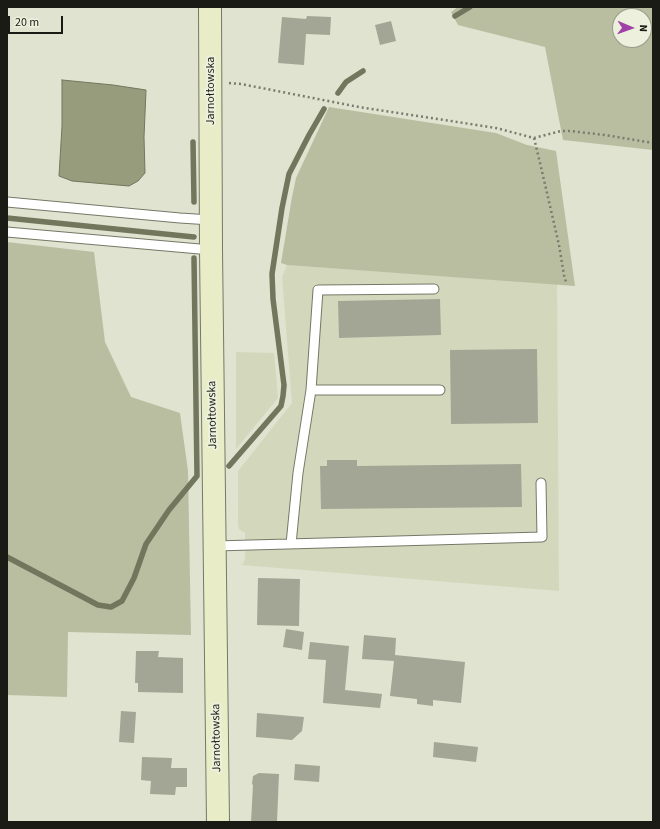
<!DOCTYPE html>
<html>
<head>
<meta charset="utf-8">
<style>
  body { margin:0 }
  #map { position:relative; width:660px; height:829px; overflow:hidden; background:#dfe3cf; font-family:"Source Sans 3",sans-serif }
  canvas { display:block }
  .frame { position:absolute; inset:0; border:8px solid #1a1b14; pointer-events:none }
  .north { position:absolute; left:612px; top:8px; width:40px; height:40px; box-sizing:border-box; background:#ecf0dc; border:1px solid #989b8c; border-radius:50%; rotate:92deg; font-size:11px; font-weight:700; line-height:16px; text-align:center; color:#1a1b14 }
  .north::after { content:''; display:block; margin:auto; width:14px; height:18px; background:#a140a7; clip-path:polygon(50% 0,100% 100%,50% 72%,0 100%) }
  .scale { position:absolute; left:8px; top:16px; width:55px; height:18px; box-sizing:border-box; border:2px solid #1a1b14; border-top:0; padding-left:5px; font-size:12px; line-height:14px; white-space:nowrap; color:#1a1b14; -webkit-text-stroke:3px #ecf0dc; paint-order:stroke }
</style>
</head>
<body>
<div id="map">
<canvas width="660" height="829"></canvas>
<div class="frame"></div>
<div class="north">N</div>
<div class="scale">20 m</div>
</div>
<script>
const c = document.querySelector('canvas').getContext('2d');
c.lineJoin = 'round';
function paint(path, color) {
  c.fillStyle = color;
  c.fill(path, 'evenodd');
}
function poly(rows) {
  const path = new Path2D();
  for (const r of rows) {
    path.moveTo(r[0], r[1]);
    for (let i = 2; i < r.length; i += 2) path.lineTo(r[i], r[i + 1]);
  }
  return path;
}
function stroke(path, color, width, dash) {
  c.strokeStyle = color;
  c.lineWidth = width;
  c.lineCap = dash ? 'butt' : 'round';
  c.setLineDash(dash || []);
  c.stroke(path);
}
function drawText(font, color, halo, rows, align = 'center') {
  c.font = font + ' "Source Sans 3",sans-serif';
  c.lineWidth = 4;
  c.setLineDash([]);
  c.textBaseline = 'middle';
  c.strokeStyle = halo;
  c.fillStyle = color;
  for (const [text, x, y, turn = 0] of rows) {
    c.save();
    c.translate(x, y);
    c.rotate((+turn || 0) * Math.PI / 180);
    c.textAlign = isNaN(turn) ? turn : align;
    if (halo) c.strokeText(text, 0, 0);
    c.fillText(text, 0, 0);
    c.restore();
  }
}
paint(poly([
  [287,265,557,284,559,591,242,565,245,560,245,533,239,529,238,524,238,471,292,403,282,277],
  [236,352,274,353,278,398,236,449]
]), '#d3d8bd');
paint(poly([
  [458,7,652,7,653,8,653,150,563,140,545,47,458,25,451,12],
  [620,16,644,16,644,40,620,40],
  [329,107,496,133,527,145,556,151,575,286,287,265,281,263,292,197,296,178],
  [7,242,94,252,105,342,131,397,180,413,188,471,191,635,68,632,67,697,7,695]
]), '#b9bea1');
const water = poly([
  [62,80,113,85,146,90,144,137,145,173,138,181,129,186,72,181,59,176,62,126,62,80]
]);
paint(water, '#979d7c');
stroke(water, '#72765d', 1);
stroke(poly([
  [455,16,470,7],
  [338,93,346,82,363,71],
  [193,142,194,202],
  [7,218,194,237],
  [229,466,281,406,283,396,284,385,273,299,272,274,282,208,289,174,309,135,324,109],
  [7,557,98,605,111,607,122,601,134,578,146,544,169,510,197,476,194,258]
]), '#72765d', 5.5);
paint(poly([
  [307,16,331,17,330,35,306,34,304,65,278,63,282,17,306,19],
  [391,21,396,41,380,45,375,25],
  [440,299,441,335,339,338,338,301],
  [537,349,538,423,451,424,450,350],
  [327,460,357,460,357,466,521,464,522,507,321,509,320,466,327,466],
  [258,578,300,579,299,626,257,625],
  [286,629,304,632,302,650,283,647],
  [364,635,396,638,395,655,465,662,461,703,433,700,433,706,417,704,417,699,390,696,394,661,362,659],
  [310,642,349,646,345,690,382,694,380,708,323,703,326,660,308,659],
  [136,651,159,651,158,657,183,658,183,693,138,692,138,683,135,683],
  [121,711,136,712,134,743,119,742],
  [257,713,304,717,302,731,292,740,256,737],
  [434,742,478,747,476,762,433,757],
  [142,757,172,758,171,768,187,768,187,787,176,787,175,795,150,794,151,781,141,780],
  [295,764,320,766,319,782,294,780],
  [259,773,279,774,277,822,251,822,253,785,252,784,253,776]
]), '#a3a694');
const lane = poly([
  [7,202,180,218,211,220],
  [7,232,211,250],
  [311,390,318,290,434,289],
  [291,544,298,473,311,390,440,390],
  [215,546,542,537,541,483]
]);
const secondary = poly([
  [210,7,211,250,218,822]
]);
stroke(lane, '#757867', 11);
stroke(secondary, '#757867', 24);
stroke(poly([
  [229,83,241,84,359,107,496,128,534,138,561,131,570,131,605,135,653,143],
  [534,138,541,167,559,245,564,275,566,282]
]), '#797b6e', 2.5, [2, 3]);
stroke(lane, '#fff', 9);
stroke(secondary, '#e9edc7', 22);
drawText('12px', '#1a1b14', '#ecf0dc', [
  ["Jarnołtowska",211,91,-90],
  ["Jarnołtowska",213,415,-91],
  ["Jarnołtowska",217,738,-91]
]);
</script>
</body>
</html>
